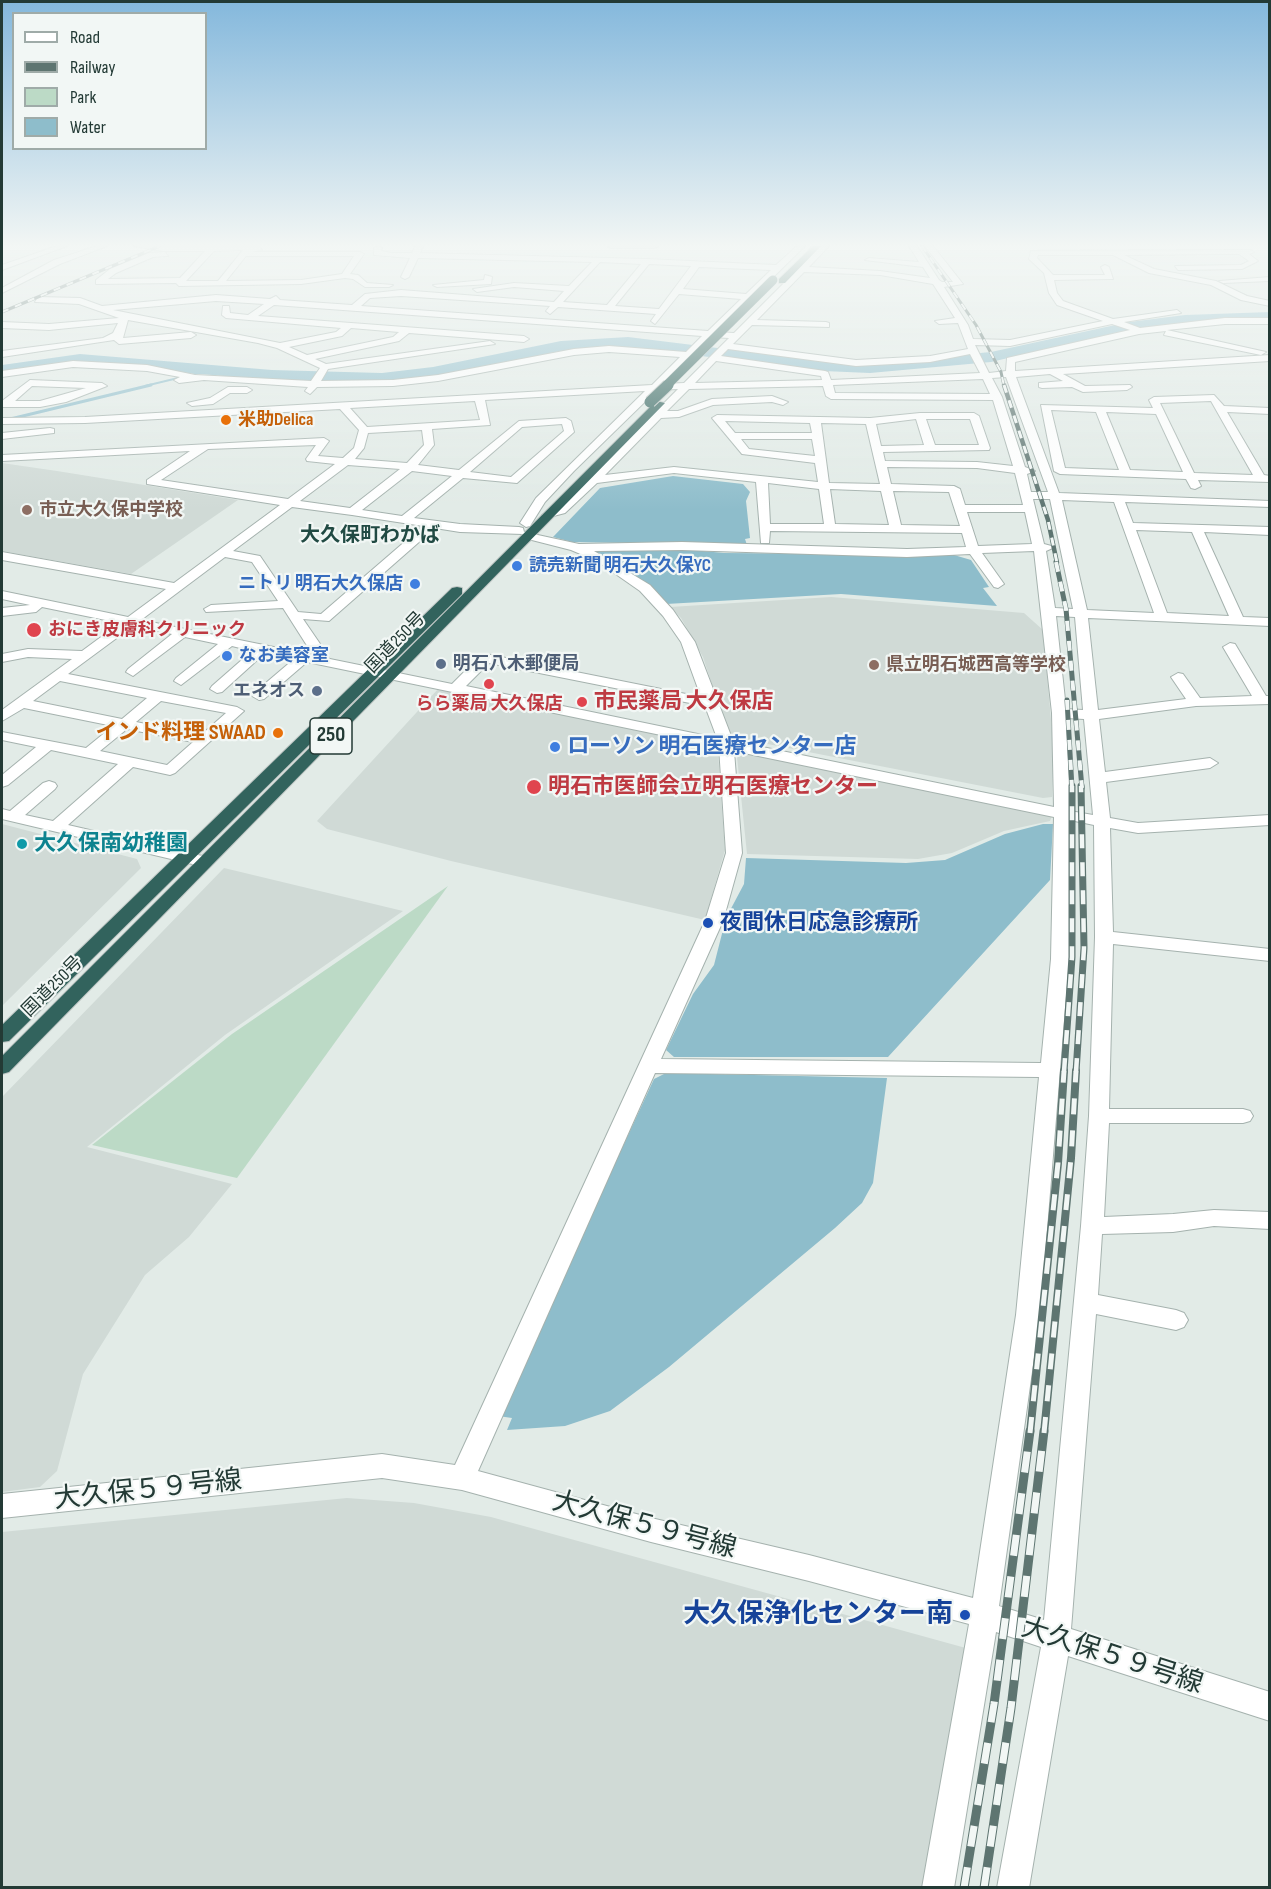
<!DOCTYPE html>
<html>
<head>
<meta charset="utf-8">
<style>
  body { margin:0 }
  #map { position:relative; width:1271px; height:1889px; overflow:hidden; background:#e2ebe7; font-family:"Sofia Sans Condensed",sans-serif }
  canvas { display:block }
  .frame { position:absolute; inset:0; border:3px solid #233a35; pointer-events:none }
  .legend { position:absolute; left:12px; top:12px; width:195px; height:138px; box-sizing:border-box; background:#f2f7f5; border:2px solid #9faba8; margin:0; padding:8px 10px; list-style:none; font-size:18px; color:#233a35 }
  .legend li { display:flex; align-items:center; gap:12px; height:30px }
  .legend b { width:30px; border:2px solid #9faba8 }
</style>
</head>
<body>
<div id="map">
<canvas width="1271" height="1889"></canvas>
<div class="frame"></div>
<ul class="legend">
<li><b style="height:8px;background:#fff"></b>Road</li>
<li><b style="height:8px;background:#5e7571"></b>Railway</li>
<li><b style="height:16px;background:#bcdac6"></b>Park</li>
<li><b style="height:16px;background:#8ebdcb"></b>Water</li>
</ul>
</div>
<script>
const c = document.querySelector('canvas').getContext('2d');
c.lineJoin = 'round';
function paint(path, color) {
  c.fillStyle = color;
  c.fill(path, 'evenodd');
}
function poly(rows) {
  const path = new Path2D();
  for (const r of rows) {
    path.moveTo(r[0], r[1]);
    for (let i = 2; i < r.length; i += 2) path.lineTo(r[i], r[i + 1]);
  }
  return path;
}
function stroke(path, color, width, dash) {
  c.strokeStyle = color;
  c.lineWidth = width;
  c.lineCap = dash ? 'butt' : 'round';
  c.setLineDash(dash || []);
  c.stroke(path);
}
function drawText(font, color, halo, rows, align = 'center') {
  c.font = font + ' "Sofia Sans Condensed","Noto Sans JP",sans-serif';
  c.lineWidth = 4.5;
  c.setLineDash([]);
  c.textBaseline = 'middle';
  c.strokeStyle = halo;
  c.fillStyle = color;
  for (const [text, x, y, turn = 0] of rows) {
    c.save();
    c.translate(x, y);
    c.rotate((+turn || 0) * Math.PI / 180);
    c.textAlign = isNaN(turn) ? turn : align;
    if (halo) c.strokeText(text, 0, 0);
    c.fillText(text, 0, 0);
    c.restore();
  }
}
paint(poly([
  [2,463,57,471,238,500,131,574,2,551],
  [831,597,1024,613,1043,630,1053,742,1052,797,1043,798,737,738,728,734,703,657,681,618,670,607],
  [438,689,707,744,718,753,725,850,705,920,451,861,327,829,317,821],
  [740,752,1052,816,1050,821,1004,831,952,853,918,859,747,854,737,757],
  [2,824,137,859,141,868,2,1006],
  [224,868,403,911,225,1035,87,1147,232,1184,189,1237,145,1275,83,1374,57,1471,40,1487,2,1492,2,1097],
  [347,1498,414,1503,491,1517,973,1650,924,1887,2,1888,2,1532]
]), '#d0dad6');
paint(poly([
  [448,886,237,1178,92,1145,232,1034]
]), '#bcdac6');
paint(poly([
  [673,476,743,484,750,492,746,501,750,538,745,539,747,545,572,542,553,537,600,488],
  [681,549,724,553,954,555,971,560,989,587,983,588,997,606,841,594,666,604,650,587,605,556,591,550],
  [1043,824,1053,824,1050,880,888,1057,674,1057,666,1050,693,994,714,965,726,918,744,884,746,858,906,863,945,860,1005,834],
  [666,1073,887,1078,873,1183,862,1203,835,1228,669,1367,610,1411,565,1426,507,1430,512,1418,498,1416,654,1079]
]), '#8ebdcb');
stroke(poly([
  [145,386,211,370]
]), '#8ebdcb', 2);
stroke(poly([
  [2,421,151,385]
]), '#8ebdcb', 3);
paint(poly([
  [1270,312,1270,320,1185,323,1129,330,991,362,870,373,823,371,628,347,561,351,433,377,382,383,272,380,80,364,2,375,2,365,80,354,272,370,382,373,433,367,561,341,628,337,823,361,870,363,991,352,1129,322,1185,315,1270,312]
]), '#8ebdcb');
const minor = poly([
  [57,246,67,246,2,270,2,265,57,246],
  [97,246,107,246,60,264,2,293,2,288,54,260,97,246],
  [134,246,259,246,262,250,250,252,360,252,364,254,350,274,358,275,367,283,393,285,389,287,365,287,353,279,345,278,301,284,179,286,176,283,96,284,96,280,110,269,149,253,165,252,168,256,153,257,116,273,108,279,180,278,205,251,163,251,134,246],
  [243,250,218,281,186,281,214,251,243,250],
  [246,256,354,256,342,274,301,280,226,281,246,256],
  [378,246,382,248,381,251,392,253,412,253,415,246,423,246,420,253,647,259,776,265,797,246,805,246,717,332,734,333,796,271,796,267,821,246,829,246,809,267,880,271,930,278,923,267,865,260,869,258,919,262,909,246,917,246,939,280,942,282,953,282,925,246,933,246,963,284,944,287,968,325,973,339,1010,340,1103,321,1057,305,1049,293,1044,273,1029,259,1031,251,1250,250,1254,252,1249,254,1258,261,1242,269,1178,270,1175,266,1241,265,1249,261,1239,254,1124,255,1154,269,1216,281,1247,296,1270,301,1270,306,1241,300,1211,285,1149,273,1113,255,1038,255,1037,258,1053,275,1105,275,1101,267,1105,265,1109,267,1113,279,1054,280,1057,293,1063,301,1113,319,1177,310,1181,313,1124,322,1140,328,1225,318,1270,318,1270,324,1225,324,1167,330,1266,352,1261,355,1164,335,1166,331,1139,334,1015,362,1015,371,1270,355,1270,361,1063,374,1085,386,1130,385,1132,387,1127,390,1083,392,1072,387,1042,388,1039,387,1039,383,1063,381,1050,374,1016,377,1059,493,1270,501,1270,507,1125,502,1133,523,1270,527,1270,535,1204,532,1243,617,1270,618,1270,626,1088,618,1098,710,1186,699,1171,677,1178,673,1183,674,1200,698,1252,696,1223,647,1230,643,1235,644,1266,696,1270,696,1270,704,1196,706,1099,719,1105,772,1210,758,1218,763,1210,768,1106,782,1110,818,1138,823,1270,815,1270,825,1138,833,1110,828,1113,932,1270,949,1270,961,1113,944,1109,1109,1243,1109,1250,1111,1253,1116,1250,1121,1243,1123,1109,1123,1104,1217,1173,1214,1214,1210,1270,1212,1270,1229,1214,1226,1173,1232,1102,1234,1098,1295,1176,1310,1184,1313,1188,1320,1184,1327,1176,1330,1096,1314,1071,1629,1270,1692,1270,1721,1068,1656,1029,1888,997,1888,1041,1647,996,1632,954,1888,922,1888,969,1624,809,1581,651,1542,462,1490,382,1478,2,1518,2,1494,382,1454,455,1465,705,921,726,853,719,747,307,662,264,699,259,700,252,696,254,693,294,659,265,653,222,692,217,693,210,689,212,686,252,651,232,646,181,685,174,681,176,678,218,644,185,637,133,676,126,672,128,669,172,634,133,626,68,674,237,707,244,711,175,773,170,775,133,767,68,825,211,858,213,862,205,867,2,819,2,809,10,811,43,783,49,781,55,783,57,786,55,789,25,815,53,821,118,764,51,750,8,785,2,787,2,775,36,747,2,740,2,732,86,748,113,726,24,708,2,721,2,710,72,659,28,657,2,662,2,654,28,649,82,651,120,623,42,607,36,612,2,616,2,608,30,605,2,599,2,591,128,617,166,589,2,560,2,552,174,583,280,505,147,484,147,480,190,451,2,461,2,455,324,438,329,441,318,456,343,458,354,448,359,430,340,409,85,423,2,424,2,418,85,417,652,385,680,357,609,352,574,355,438,381,393,386,317,387,310,394,305,391,308,387,204,380,179,383,174,380,180,377,147,371,73,367,2,377,2,371,73,361,147,365,195,375,311,381,320,368,277,348,258,343,128,320,123,338,191,332,196,335,191,338,119,344,114,340,2,357,2,351,103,338,113,333,118,323,49,330,2,328,2,322,49,324,119,318,79,304,35,302,38,297,80,298,102,306,216,295,270,299,276,296,280,300,352,305,365,294,401,290,554,302,564,291,514,287,477,292,473,289,514,283,569,286,592,262,418,258,409,277,405,279,401,277,410,258,374,255,374,248,378,246],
  [600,262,641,264,607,305,563,302,600,262],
  [649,264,691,266,659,309,615,306,649,264],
  [699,267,771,270,746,294,683,289,699,267],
  [804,272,880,275,933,284,955,318,935,321,939,324,958,323,968,349,930,356,856,360,733,344,752,325,829,327,829,323,826,322,757,320,804,272],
  [679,294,741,299,708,331,361,306,370,298,401,296,550,306,546,311,550,314,558,307,656,314,651,321,655,324,679,294],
  [216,301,264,304,248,315,230,313,229,306,223,306,222,315,226,318,341,328,336,332,280,343,113,310,216,301],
  [274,305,702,336,686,352,609,346,574,349,438,375,393,380,321,381,328,369,495,344,490,341,326,364,315,359,399,341,409,333,524,342,529,339,524,336,258,316,274,305],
  [1112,324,1130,330,1007,358,1006,371,989,373,975,345,1010,346,1112,324],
  [351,328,399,332,393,337,307,355,289,347,342,336,351,328],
  [712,337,729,338,684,383,663,384,712,337],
  [728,349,856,366,930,362,970,354,980,373,831,380,828,372,825,371,721,356,728,349],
  [716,361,821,376,822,380,695,383,716,361],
  [992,378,1006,377,1048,492,1031,492,1027,474,1035,471,1025,467,1002,397,992,378],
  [983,379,990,394,835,393,833,385,983,379],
  [823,386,826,396,831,399,993,400,1013,466,977,462,885,461,883,452,989,450,990,448,979,416,974,413,920,413,870,418,717,415,712,418,742,454,815,463,818,482,674,467,605,475,661,418,679,417,713,405,772,402,783,405,788,402,772,396,712,399,678,411,667,411,689,389,823,386],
  [678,389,571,497,557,509,542,515,542,519,565,513,597,483,674,473,756,482,761,543,769,543,770,531,962,533,966,547,907,549,682,542,579,544,524,532,523,528,519,527,460,524,414,518,463,478,517,483,574,432,571,421,566,418,519,421,459,470,418,465,434,445,432,429,490,425,485,400,645,391,536,498,520,523,526,527,530,526,545,502,574,471,657,390,678,389],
  [475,401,480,420,367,427,350,408,475,401],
  [916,419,924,445,881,446,876,424,916,419],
  [926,419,970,419,979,445,935,445,926,419],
  [725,421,810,423,812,433,735,433,725,421],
  [821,423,866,424,880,484,829,483,821,423],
  [562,424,564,431,511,477,470,472,522,427,562,424],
  [422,430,424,445,407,463,355,459,364,448,368,433,422,430],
  [741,439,812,439,815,456,749,449,741,439],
  [316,445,306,459,307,461,335,464,288,499,161,480,208,449,316,445],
  [348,465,400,469,350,508,300,501,348,465],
  [887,467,977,468,1015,473,1023,505,965,505,960,489,954,486,891,484,887,467],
  [412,471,452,476,402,516,362,510,412,471],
  [768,483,819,489,824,524,770,524,768,483],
  [830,489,881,491,889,525,835,524,830,489],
  [893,491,949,492,960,526,901,525,893,491],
  [1033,499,1050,499,1073,609,1055,608,1046,551,1055,547,1044,544,1033,499],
  [1062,500,1114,502,1154,613,1087,610,1062,500],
  [292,507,352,515,423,526,321,614,298,612,260,556,233,551,292,507],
  [967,512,1025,512,1032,544,978,546,967,512],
  [435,528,460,532,523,534,524,538,571,550,597,561,640,591,663,616,681,642,701,697,486,654,481,655,452,684,325,658,327,654,303,619,329,621,435,528],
  [1136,530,1192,532,1229,616,1167,613,1136,530],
  [682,550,907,557,970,554,994,587,998,588,1004,584,982,553,1034,551,1052,713,1054,807,733,741,695,642,673,610,650,585,594,551,682,550],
  [225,557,252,562,278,601,211,605,204,609,206,612,283,608,313,655,141,620,225,557],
  [1056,616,1075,617,1083,710,1066,709,1056,616],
  [489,663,705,706,717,738,466,686,489,663],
  [60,681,147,698,122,719,33,701,60,681],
  [161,701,226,713,201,735,136,722,161,701],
  [1066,718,1084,719,1093,815,1070,811,1066,718],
  [127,729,193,742,167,765,100,751,127,729],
  [734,751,1054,817,1051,959,1041,1063,661,1059,723,921,742,853,734,751],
  [1070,820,1094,825,1095,937,1089,1116,1081,1226,1044,1620,999,1606,1040,1315,1069,959,1070,820],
  [655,1073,1039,1077,1016,1315,973,1598,809,1555,651,1518,478,1471,655,1073],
  [608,246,658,246,654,248,612,248,608,246],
  [485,275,492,277,491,284,437,287,433,285,484,280,485,275],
  [1270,277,1270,281,1223,283,1219,281,1270,277],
  [30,380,102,383,107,386,66,402,40,407,2,407,2,401,30,380],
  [32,386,86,388,40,401,15,401,32,386],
  [228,387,247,387,252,390,247,393,230,393,213,404,192,406,187,403,210,398,228,387],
  [1214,395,1224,406,1270,408,1270,414,1227,412,1264,475,1270,476,1270,482,1198,480,1201,486,1195,489,1191,488,1186,479,1060,474,1054,471,1041,405,1153,408,1149,400,1154,397,1214,395],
  [1211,401,1253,475,1194,473,1160,403,1211,401],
  [1051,410,1096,412,1119,470,1065,468,1051,410],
  [1106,412,1156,414,1183,472,1130,470,1106,412],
  [50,428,54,429,54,433,2,439,2,433,50,428]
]);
const highway = poly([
  [813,246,821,246,785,283,779,283,779,279,813,246],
  [656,401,665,403,9,1072,2,1074,2,1056,656,401],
  [457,587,462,588,462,594,9,1041,2,1042,2,1025,452,588,457,587]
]);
stroke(minor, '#a5b2ae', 2);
stroke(highway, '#c1c8c6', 2);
paint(minor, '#fff');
paint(highway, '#32635d');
const railFar5 = poly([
  [922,246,976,325,1001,372,1004,386],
  [2,312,160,246]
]);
const railFar4 = poly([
  [1004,385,1048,520,1057,563]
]);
const railFar3 = poly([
  [1056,562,1066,609,1082,788],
  [1067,700,1072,788]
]);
const railFar2 = poly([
  [1064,1072,1072,957,1072,786],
  [1076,1072,1084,948,1081,786]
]);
const railFar1 = poly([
  [1030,1433,1058,1163,1064,1071],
  [1044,1433,1071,1158,1076,1071]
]);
const rail = poly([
  [964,1888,994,1704,1030,1431],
  [984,1888,1011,1708,1044,1431]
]);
stroke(railFar5, '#5e7571', 3);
stroke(railFar4, '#5e7571', 4.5);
stroke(railFar3, '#5e7571', 5);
stroke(railFar2, '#5e7571', 7);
stroke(railFar1, '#5e7571', 8);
stroke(rail, '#5e7571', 9);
stroke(railFar5, '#f2f7f5', 2, [7]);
stroke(railFar4, '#f2f7f5', 3, [8]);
stroke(railFar3, '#f2f7f5', 4, [10]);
stroke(railFar2, '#f2f7f5', 4.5, [14]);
stroke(railFar1, '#f2f7f5', 5, [16]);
stroke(rail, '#f2f7f5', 7, [21]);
const highwayBridgeFar1 = poly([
  [666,386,773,280]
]);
const highwayBridge = poly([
  [650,402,668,385]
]);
stroke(highwayBridgeFar1, '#c1c8c6', 10, []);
stroke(highwayBridge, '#c1c8c6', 13, []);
stroke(highwayBridgeFar1, '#32635d', 9);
stroke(highwayBridge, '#32635d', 11);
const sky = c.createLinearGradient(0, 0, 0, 510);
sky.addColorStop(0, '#84b8dc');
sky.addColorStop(0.48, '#f2f6f4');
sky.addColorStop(1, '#f2f6f400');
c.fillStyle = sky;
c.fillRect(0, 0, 1271, 510);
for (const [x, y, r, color] of [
  [226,420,6,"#e8710a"],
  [27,510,6,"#8d6e63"],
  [517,566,6,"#3f7fe0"],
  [415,584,6,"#3f7fe0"],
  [34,630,8,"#e0444e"],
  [227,656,6,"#3f7fe0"],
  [441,664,6,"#5c6f8a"],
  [874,665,6,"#8d6e63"],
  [489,684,6,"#e0444e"],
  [317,691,6,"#5c6f8a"],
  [582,702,6,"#e0444e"],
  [278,733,6,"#e8710a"],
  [555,747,6,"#3f7fe0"],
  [534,787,8,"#e0444e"],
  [22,844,6,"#0f9aa8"],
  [708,923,6,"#1a4fb4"],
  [965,1615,6,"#1a4fb4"]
]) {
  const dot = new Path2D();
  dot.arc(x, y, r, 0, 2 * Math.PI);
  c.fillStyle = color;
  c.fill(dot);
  stroke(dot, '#f2f7f5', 2);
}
drawText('bold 18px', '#c56008', '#f2f7f5', [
  ["米助Delica",238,420]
], 'left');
drawText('bold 18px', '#785e54', '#f2f7f5', [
  ["市立大久保中学校",39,510],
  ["県立明石城西高等学校",886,665]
], 'left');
drawText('bold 18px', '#366cbe', '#f2f7f5', [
  ["読売新聞 明石大久保YC",529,566],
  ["ニトリ 明石大久保店",403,584,"right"],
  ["なお美容室",239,656]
], 'left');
drawText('bold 18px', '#be3a42', '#f2f7f5', [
  ["おにき皮膚科クリニック",48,630],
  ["らら薬局 大久保店",489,704,"center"]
], 'left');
drawText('18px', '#233a35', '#f2f7f5', [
  ["国道250号",396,643,-46],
  ["国道250号",53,987,-45]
]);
drawText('bold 18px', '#4e5e75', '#f2f7f5', [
  ["明石八木郵便局",453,664],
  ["エネオス",305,691,"right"]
], 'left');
drawText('bold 20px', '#214a43', '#f2f7f5', [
  ["大久保町わかば",370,536]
]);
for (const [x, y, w] of [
  [331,736,42]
]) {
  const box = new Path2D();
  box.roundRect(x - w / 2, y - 18, w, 36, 4.5);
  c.fillStyle = '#f2f7f5';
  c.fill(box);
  stroke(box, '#233a35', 1.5);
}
drawText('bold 21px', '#233a35', null, [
  ["250",331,736]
]);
drawText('bold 22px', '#be3a42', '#f2f7f5', [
  ["市民薬局 大久保店",594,702],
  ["明石市医師会立明石医療センター",548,787]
], 'left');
drawText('bold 22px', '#c56008', '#f2f7f5', [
  ["インド料理 SWAAD",266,733]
], 'right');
drawText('bold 22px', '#366cbe', '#f2f7f5', [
  ["ローソン 明石医療センター店",567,747]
], 'left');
drawText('bold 22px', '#0d838f', '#f2f7f5', [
  ["大久保南幼稚園",34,844]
], 'left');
drawText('bold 22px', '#164399', '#f2f7f5', [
  ["夜間休日応急診療所",720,923]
], 'left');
drawText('27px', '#233a35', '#f2f7f5', [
  ["大久保５９号線",148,1491,-6],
  ["大久保５９号線",644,1526,15],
  ["大久保５９号線",1112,1657,18]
]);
drawText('bold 27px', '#164399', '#f2f7f5', [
  ["大久保浄化センター南",953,1615]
], 'right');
</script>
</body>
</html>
